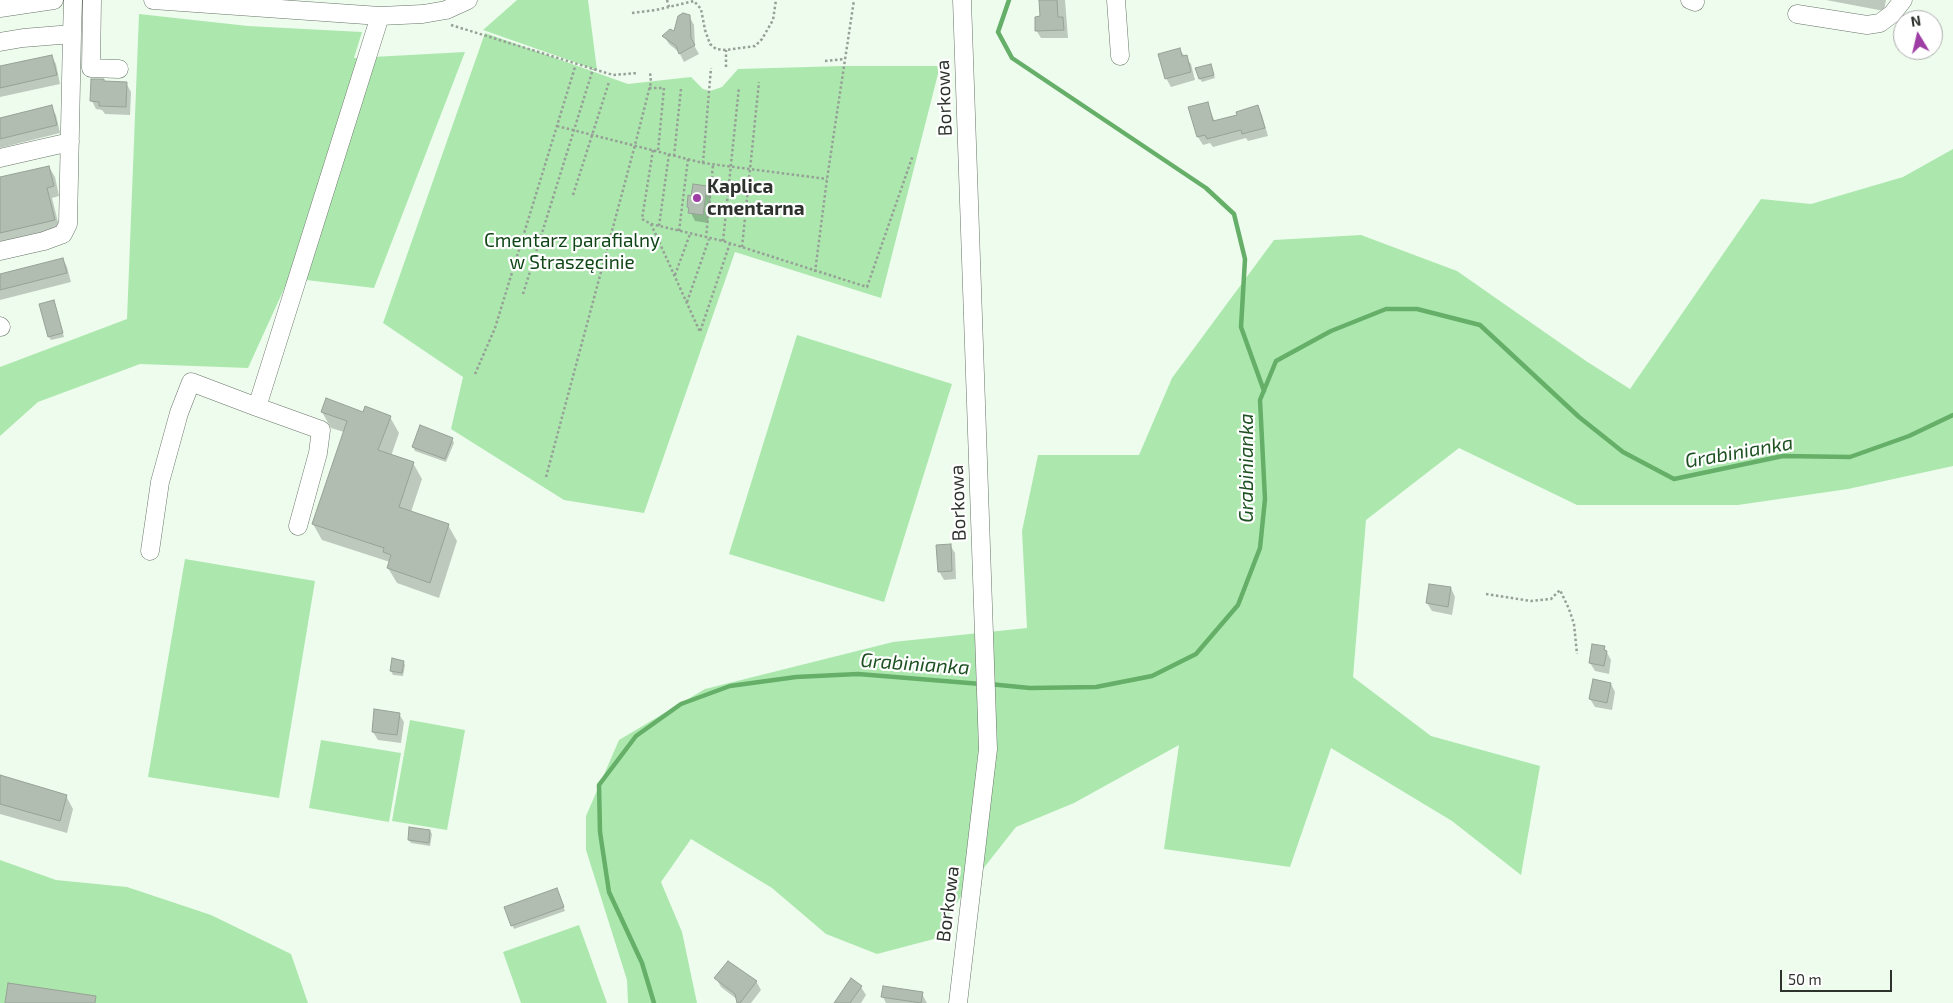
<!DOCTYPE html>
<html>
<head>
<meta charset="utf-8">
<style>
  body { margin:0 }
  #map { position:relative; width:1953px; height:1003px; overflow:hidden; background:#eefcee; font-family:"Exo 2",sans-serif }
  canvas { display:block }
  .north { position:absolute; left:1893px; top:10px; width:50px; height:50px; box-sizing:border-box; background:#fff; border:1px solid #abadab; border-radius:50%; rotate:351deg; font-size:14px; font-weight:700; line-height:20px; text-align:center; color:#2d322d }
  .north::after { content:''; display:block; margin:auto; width:18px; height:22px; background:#9e3da4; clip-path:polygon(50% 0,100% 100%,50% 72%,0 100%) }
  .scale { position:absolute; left:1780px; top:970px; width:112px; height:22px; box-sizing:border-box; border:2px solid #2d322d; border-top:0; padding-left:6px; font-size:15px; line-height:18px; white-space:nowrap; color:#2d322d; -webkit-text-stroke:4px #fff; paint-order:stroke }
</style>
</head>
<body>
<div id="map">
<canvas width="1953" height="1003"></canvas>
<div class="north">N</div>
<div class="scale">50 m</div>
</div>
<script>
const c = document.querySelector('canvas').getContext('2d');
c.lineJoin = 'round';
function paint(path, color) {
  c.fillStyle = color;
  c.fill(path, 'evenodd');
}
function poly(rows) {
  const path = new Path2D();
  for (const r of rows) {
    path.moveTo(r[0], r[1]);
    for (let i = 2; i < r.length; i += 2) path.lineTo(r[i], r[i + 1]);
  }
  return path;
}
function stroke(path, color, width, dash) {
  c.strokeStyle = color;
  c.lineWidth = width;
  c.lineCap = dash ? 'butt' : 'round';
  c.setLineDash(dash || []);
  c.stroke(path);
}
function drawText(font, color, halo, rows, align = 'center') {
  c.font = font + ' "Exo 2",sans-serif';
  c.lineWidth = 4.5;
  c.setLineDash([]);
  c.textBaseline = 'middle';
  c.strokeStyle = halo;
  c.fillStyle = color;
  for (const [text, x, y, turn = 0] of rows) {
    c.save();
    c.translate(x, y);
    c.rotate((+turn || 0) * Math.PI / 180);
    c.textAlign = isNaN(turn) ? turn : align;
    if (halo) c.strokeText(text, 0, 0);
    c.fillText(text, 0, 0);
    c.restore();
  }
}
paint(poly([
  [517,0,588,0,597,70,483,30],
  [139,14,248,26,362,32,354,58,465,52,374,288,289,278,248,368,140,364,38,402,0,436,0,367,127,319],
  [485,33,628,84,691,77,703,89,710,91,722,87,738,69,843,66,940,66,881,298,735,252,644,513,564,500,451,429,463,377,383,323],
  [1953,149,1953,466,1848,489,1738,505,1577,505,1459,448,1366,520,1353,677,1431,736,1540,766,1521,875,1452,821,1331,748,1290,867,1164,849,1179,745,1074,803,1016,827,960,898,934,939,877,954,826,934,772,888,691,839,661,882,682,932,697,1003,628,1003,627,980,586,850,586,816,619,740,705,689,893,642,1027,628,1022,531,1038,455,1139,455,1172,378,1274,240,1361,235,1457,271,1586,361,1630,389,1761,199,1811,204,1903,177],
  [797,335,952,384,884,602,729,554],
  [185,559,315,581,279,798,148,777],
  [410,720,465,730,447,830,392,821],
  [321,740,401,753,389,822,309,808],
  [0,860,56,880,127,887,211,915,291,954,308,1003,0,1003],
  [579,925,607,1003,521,1003,503,952]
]), '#ace8ae');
paint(poly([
  [1041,0,1065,0,1068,38,1041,38,1036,30,1041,18],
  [1826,0,1886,0,1884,11],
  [689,16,694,25,695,47,699,54,684,62,679,52,669,44,664,36,674,32],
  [1179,49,1191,64,1195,80,1171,87,1166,78],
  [51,56,56,64,60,84,0,97,0,68],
  [1212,69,1215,78,1202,82,1200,79],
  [105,83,126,83,131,92,130,115,105,114,102,110,96,109,92,101],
  [1207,103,1215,122,1238,116,1258,106,1262,115,1268,136,1248,141,1246,138,1213,147,1210,143,1203,145,1198,137],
  [51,107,56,115,60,133,0,148,0,120],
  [49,167,55,177,59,196,52,198,60,230,0,245,0,178],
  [706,187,711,195,708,223,695,221,688,207],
  [63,259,67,267,71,282,0,300,0,275],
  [54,302,64,337,51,340,49,337],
  [322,412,390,417,399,433,391,456,413,463,422,479,411,512,448,525,457,541,439,598,397,583,388,568,390,562,322,540,313,524,344,432,331,428],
  [452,439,454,443,446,462,415,451,413,447],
  [950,545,955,553,956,579,944,580,939,571],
  [1451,588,1455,597,1452,615,1432,611,1427,603],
  [1604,647,1611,660,1609,674,1595,671,1590,663],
  [403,662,405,665,403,676,393,675,391,671],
  [1611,684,1615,692,1612,710,1595,707,1590,699],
  [399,714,404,722,401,743,378,740,373,732],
  [0,777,66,796,73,809,67,833,0,814],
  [430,831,432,834,430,846,411,843,409,840],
  [559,894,565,911,514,929,512,925],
  [716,978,756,981,761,990,751,1003,738,1003,738,1000,721,987],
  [861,987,866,995,861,1003,835,1003],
  [922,994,927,1003,886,1003,883,997]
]), '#0003');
stroke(poly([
  [1009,0,998,32,1012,58,1206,188,1234,214,1245,259,1241,327,1264,391],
  [989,684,1030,688,1096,687,1152,676,1196,654,1238,605,1260,548,1265,499,1260,400,1276,361,1331,331,1386,309,1417,309,1480,325,1579,417,1623,452,1674,479,1783,456,1850,457,1909,436,1953,415],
  [654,1003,642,963,609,892,600,832,599,785,636,736,681,704,730,686,796,677,858,674,981,684]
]), '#65af69', 4.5);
const building = poly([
  [1039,0,1057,0,1058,17,1063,17,1064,30,1035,31,1035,17,1040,16,1039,0],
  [683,13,690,15,691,38,695,45,679,54,676,46,662,36,670,29,674,31,678,16,683,13],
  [1180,48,1182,56,1187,55,1191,72,1165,79,1158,54,1180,48],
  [52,55,57,75,0,88,0,66,52,55],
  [1211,64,1214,75,1199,79,1195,68,1211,64],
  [91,79,104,79,104,81,127,82,126,107,99,106,99,102,90,101,91,79],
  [1208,102,1213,121,1237,115,1236,112,1258,105,1265,128,1242,134,1241,130,1207,139,1205,135,1197,137,1188,107,1208,102],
  [52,105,57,125,0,139,0,118,52,105],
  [49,166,54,186,47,188,55,220,0,233,0,177,49,166],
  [693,184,707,186,703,215,688,213,689,208,687,207,688,195,691,196,693,184],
  [63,258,67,273,0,290,0,274,63,258],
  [54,300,63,333,48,337,39,304,54,300],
  [326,398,363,412,365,406,391,416,378,450,414,462,399,507,449,524,430,583,387,568,391,555,383,552,384,548,312,524,347,421,321,412,326,398],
  [420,425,453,438,445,459,412,447,420,425],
  [951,544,952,571,938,572,936,545,951,544],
  [1429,584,1451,587,1448,607,1426,603,1429,584],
  [1592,644,1605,646,1604,650,1607,651,1604,666,1589,663,1592,644],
  [392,658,404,661,402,673,390,671,392,658],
  [1593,679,1611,683,1607,703,1589,699,1593,679],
  [374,709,400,713,397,735,372,732,374,709],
  [0,775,67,795,60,821,0,804,0,775],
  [409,827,430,830,429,843,408,840,409,827],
  [557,888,564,907,511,926,504,907,557,888],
  [728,961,757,981,740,1003,737,1003,735,994,714,978,728,961],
  [851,978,862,986,850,1003,834,1003,851,978],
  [8,983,96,996,95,1003,5,1003,8,983],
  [883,986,923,992,921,1003,881,997,883,986]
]);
paint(building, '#b0bdb0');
stroke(building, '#96a296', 1);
const minor = poly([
  [92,0,91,68,119,69],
  [153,0,380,16,423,14,446,10,468,0],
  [1116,0,1120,56],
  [1690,0,1695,2],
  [0,8,54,0],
  [1797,14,1867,25,1880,23,1892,14,1903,0],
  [0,42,23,38,72,34,73,0],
  [0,158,70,142],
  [0,251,44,241,63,234,68,224,72,34],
  [0,326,1,327],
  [298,526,318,453,321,430,257,407,380,16],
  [150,551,160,482,179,413,191,382,257,407],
  [958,1003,988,749,962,0]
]);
stroke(minor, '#687468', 19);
stroke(poly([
  [667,0,669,7],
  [632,13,656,10,694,1,701,9,705,30,710,44,716,49,726,50,755,46,762,39,773,20,776,0],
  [451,25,613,75,638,73],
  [825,61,845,59],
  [726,67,726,50],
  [649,88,664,88,658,151],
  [557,126,703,163,827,179],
  [653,150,642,219,651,224,700,332,730,243],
  [674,156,681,89],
  [703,163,711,68],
  [573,195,609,82],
  [651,224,723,241,867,287,913,155],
  [659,226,669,154],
  [679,231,688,159],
  [706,238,713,165],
  [723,241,739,87],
  [742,247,759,82],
  [815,272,827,179,854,0],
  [675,275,690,234],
  [523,294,593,69],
  [687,302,709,239],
  [475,374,495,328,575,67],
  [546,477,635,145,651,82,650,72],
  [1486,594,1531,601,1551,599,1560,590,1569,609,1574,624,1577,654]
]), '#96a096', 2.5, [2.5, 2.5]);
stroke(minor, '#fff', 18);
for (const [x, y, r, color] of [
  [697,198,5,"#9e3da4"]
]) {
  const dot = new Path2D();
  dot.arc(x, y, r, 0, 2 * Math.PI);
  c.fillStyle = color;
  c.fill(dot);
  stroke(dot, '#fff', 2);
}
drawText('19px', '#2d322d', '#fff', [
  ["Borkowa",944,98,-92],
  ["Borkowa",958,503,-92],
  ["Borkowa",948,904,-83]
]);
drawText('bold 19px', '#2d322d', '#fff', [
  ["Kaplica",707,187],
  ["cmentarna",707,209]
], 'left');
drawText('19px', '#114718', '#fff', [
  ["Cmentarz parafialny",572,241],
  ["w Straszęcinie",572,263]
]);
drawText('italic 20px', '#1e5122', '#fff', [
  ["Grabinianka",1739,452,-10],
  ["Grabinianka",1246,468,-90],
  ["Grabinianka",915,664,4]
]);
</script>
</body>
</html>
